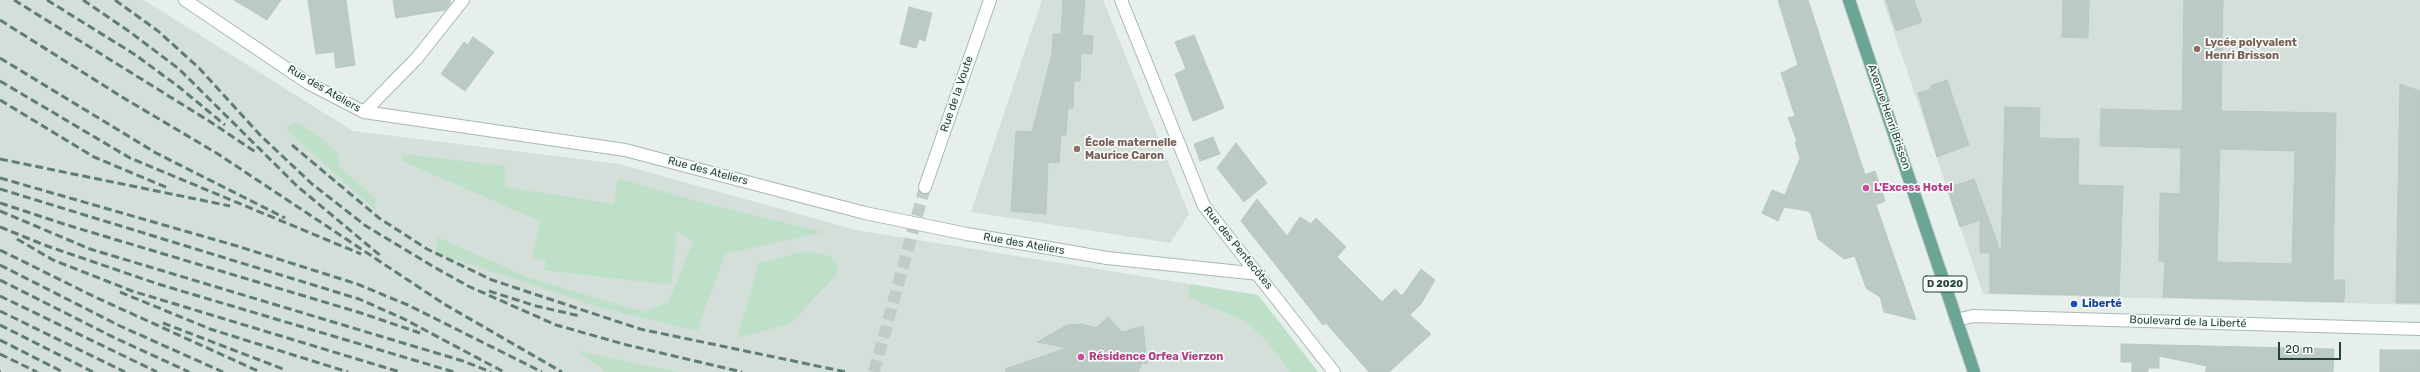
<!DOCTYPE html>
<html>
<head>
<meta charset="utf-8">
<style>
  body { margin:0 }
  #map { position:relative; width:2420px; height:372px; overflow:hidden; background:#e6efeb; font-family:Rubik,sans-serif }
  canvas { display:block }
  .scale { position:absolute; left:2278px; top:342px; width:63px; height:18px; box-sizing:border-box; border:2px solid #24423a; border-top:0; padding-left:5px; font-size:12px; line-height:14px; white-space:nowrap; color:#24423a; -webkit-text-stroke:3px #f7fbf9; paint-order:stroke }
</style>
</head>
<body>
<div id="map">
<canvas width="2420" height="372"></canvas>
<div class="scale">20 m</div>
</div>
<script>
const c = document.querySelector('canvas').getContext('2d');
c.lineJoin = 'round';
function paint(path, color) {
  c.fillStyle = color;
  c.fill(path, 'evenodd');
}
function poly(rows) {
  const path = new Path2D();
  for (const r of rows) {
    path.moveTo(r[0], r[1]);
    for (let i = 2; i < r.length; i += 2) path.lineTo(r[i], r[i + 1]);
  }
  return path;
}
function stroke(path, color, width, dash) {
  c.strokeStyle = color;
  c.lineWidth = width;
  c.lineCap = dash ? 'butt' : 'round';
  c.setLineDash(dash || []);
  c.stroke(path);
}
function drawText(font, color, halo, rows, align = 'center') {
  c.font = font + ' Rubik,sans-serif';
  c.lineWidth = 3.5;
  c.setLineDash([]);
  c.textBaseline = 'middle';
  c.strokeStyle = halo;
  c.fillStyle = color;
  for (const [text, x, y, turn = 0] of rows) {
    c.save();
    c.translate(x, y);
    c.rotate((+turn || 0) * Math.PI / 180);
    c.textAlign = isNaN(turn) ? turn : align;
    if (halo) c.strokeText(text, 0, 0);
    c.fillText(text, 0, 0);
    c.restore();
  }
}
paint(poly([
  [0,0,144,0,353,131,619,164,856,230,1258,295,1318,372,0,372],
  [1042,0,1103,0,1189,214,1170,243,971,212],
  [1883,0,2420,0,2420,305,1983,294]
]), '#d4dfda');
paint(poly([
  [294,122,315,133,338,153,338,165,376,199,375,210,285,128],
  [403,154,506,166,505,187,614,204,618,178,692,200,823,232,725,254,697,331,601,308,436,253,437,237,530,278,644,312,669,302,693,241,677,231,671,285,544,270,546,260,532,259,540,221,402,161],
  [806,251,831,256,838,265,836,275,790,324,737,338,759,263],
  [1190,284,1258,295,1318,372,1290,372,1265,339,1245,321,1188,297],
  [577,351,677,372,606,372]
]), '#bfe0c8');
const building = poly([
  [234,0,281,0,267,20,234,0],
  [308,0,346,0,355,65,336,68,334,52,316,54,308,0],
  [393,0,450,0,450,4,445,10,396,18,393,0],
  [1063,0,1085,0,1082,35,1093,36,1092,54,1081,53,1080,81,1074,81,1073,108,1068,108,1066,135,1061,135,1059,163,1048,162,1046,214,1011,211,1016,131,1032,132,1052,53,1053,34,1061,34,1063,0],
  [1778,0,1808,0,1865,175,1875,171,1885,201,1876,205,1916,320,1884,312,1880,297,1866,288,1855,256,1844,259,1818,239,1811,214,1808,211,1784,207,1778,221,1762,213,1772,190,1785,195,1800,158,1795,142,1797,141,1788,118,1795,116,1781,73,1798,65,1778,0],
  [1886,0,1914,0,1922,22,1896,31,1886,0],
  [2063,0,2089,0,2088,38,2062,37,2063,0],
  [2184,0,2223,0,2221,111,2336,113,2333,280,2345,280,2344,302,2163,297,2165,262,2159,261,2160,193,2180,194,2181,148,2100,146,2101,109,2182,111,2184,0],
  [2220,149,2295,151,2292,264,2217,262,2220,149],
  [909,7,932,13,925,41,919,39,916,48,900,44,909,7],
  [1194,35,1224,108,1193,121,1175,74,1186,69,1175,42,1194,35],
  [473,37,494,52,465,91,441,74,464,42,468,45,473,37],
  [1947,80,1969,145,1937,157,1918,93,1931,89,1930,86,1947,80],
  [2400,84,2420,91,2420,303,2396,303,2400,84],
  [2005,107,2040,108,2039,138,2079,139,2078,185,2123,186,2119,296,1990,293,1990,253,1980,253,1980,220,1960,227,1947,188,1974,179,2001,253,2005,107],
  [1213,137,1220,154,1200,161,1194,144,1213,137],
  [1236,143,1267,183,1244,202,1217,168,1236,143],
  [1257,199,1287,236,1300,217,1311,224,1316,218,1346,247,1337,257,1382,302,1395,289,1402,296,1421,269,1435,280,1421,304,1410,315,1431,334,1389,372,1369,372,1326,323,1323,325,1241,221,1257,199],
  [1108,317,1122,332,1143,326,1147,364,1142,363,1138,372,1006,372,1005,369,1067,348,1037,342,1067,325,1082,324,1096,328,1108,317],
  [2121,344,2334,349,2333,372,2205,372,2207,366,2159,356,2159,368,2148,368,2148,372,2132,372,2132,362,2121,362,2121,344],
  [2380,350,2420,350,2420,372,2380,372,2380,350]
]);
paint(building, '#bbcac4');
stroke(building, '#b8c9c2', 1);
stroke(poly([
  [874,372,925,187]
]), '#bfccc8', 12, [12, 6]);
const minor = poly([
  [185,0,308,83,364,112,625,150,865,213,967,234,1107,258,1259,274],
  [1121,0,1204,206,1334,372],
  [364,112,417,58,463,0],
  [925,187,990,0],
  [1956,320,1973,316,2420,329]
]);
const primary = poly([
  [1849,0,1974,372]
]);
stroke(minor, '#a8b8b2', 14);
stroke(primary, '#c2cac8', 14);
stroke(minor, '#fff', 12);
stroke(primary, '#6aa596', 12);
stroke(poly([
  [14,0,209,121,257,153],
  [47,0,134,54,179,87,225,125],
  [83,0,130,32,179,69,297,186,382,257],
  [115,0,158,31,199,68,260,135,312,184,366,226,434,267,468,286,556,325,627,345,742,372],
  [0,20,122,97,218,154,444,304,562,372],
  [0,58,156,153,285,218],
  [0,81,130,158,361,254],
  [0,100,94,157,168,188],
  [292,145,379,218,427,249,492,280,640,329,846,372],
  [0,159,230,206],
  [0,178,237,246,357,284,408,305,542,372],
  [0,189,359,299,404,319,504,372],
  [0,203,67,225,361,313,420,333],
  [0,211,90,249,463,361,491,372],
  [0,227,47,246,158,284,454,372],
  [17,239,53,260,132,291,400,372],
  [0,250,95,297,260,372],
  [0,265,120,326,223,372],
  [0,280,115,338,189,372],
  [489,291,536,306,580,316],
  [120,292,210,329,348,372],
  [0,296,157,372],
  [0,311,125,372],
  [163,323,283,369],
  [0,325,93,372],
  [0,340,63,372],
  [0,354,37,372],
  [0,372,1,372]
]), '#5f7d75', 3, [8, 4]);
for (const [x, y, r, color] of [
  [2197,49,4,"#8d6e63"],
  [1077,149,4,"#8d6e63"],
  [1866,188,4,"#d1479c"],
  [2074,304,4,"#1a4fb4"],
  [1081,357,4,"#d1479c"]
]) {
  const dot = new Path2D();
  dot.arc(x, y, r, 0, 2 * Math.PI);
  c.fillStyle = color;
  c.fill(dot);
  stroke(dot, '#f7fbf9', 1.5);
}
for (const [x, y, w] of [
  [1945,284,44]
]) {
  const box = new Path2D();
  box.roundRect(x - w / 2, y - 8, w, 16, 3);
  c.fillStyle = '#f7fbf9';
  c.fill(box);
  stroke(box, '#24423a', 1);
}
drawText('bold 10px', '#24423a', null, [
  ["D 2020",1945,284]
]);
drawText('bold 11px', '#785e54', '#f7fbf9', [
  ["Lycée polyvalent",2205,43],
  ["Henri Brisson",2205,56],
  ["École maternelle",1085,143],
  ["Maurice Caron",1085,156]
], 'left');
drawText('11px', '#24423a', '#f7fbf9', [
  ["Rue des Ateliers",324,89,30],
  ["Rue de la Voute",957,94,-71],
  ["Avenue Henri Brisson",1889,117,71],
  ["Rue des Ateliers",708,171,15],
  ["Rue des Ateliers",1024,244,10],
  ["Rue des Pentecôtes",1238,248,51],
  ["Boulevard de la Liberté",2188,322,2]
]);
drawText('bold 11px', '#b23c85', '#f7fbf9', [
  ["L'Excess Hotel",1874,188],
  ["Résidence Orfea Vierzon",1089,357]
], 'left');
drawText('bold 11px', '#164399', '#f7fbf9', [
  ["Liberté",2082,304]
], 'left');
</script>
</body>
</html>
